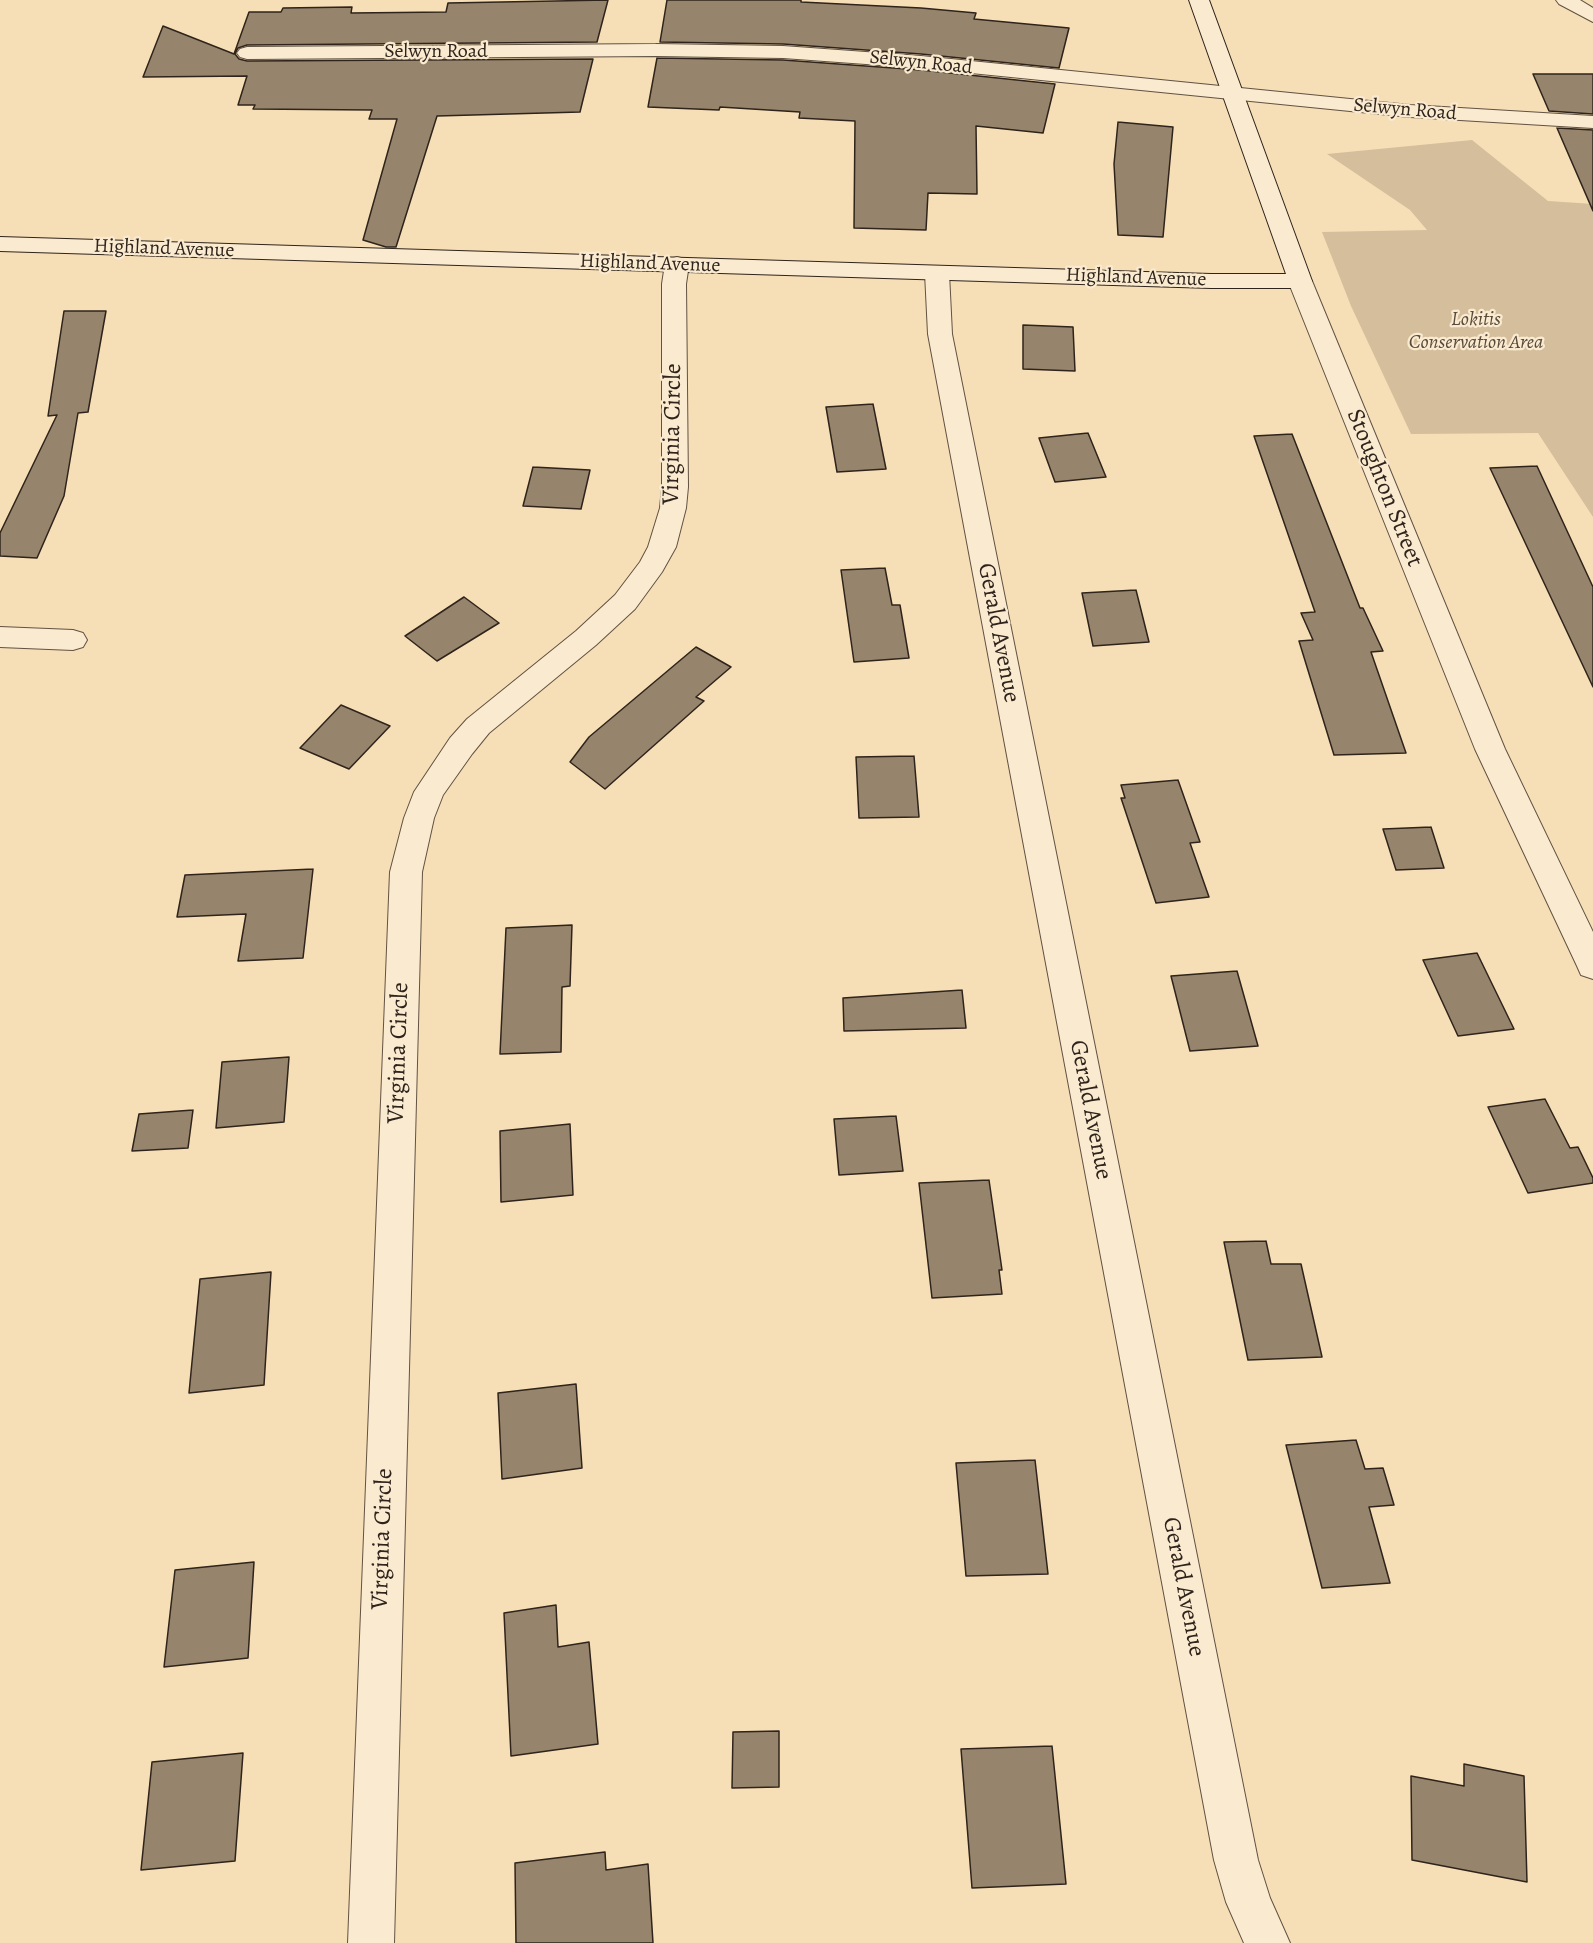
<!DOCTYPE html>
<html>
<head>
<meta charset="utf-8">
<style>
  body { margin:0 }
  canvas { display:block; background:#f6deb6 }
</style>
</head>
<body>
<canvas width="1593" height="1943"></canvas>
<script>
const c = document.querySelector('canvas').getContext('2d');
c.lineJoin = 'round';
function paint(path, color) {
  c.fillStyle = color;
  c.fill(path, 'evenodd');
}
function poly(rows) {
  const path = new Path2D();
  for (const r of rows) {
    path.moveTo(r[0], r[1]);
    for (let i = 2; i < r.length; i += 2) path.lineTo(r[i], r[i + 1]);
  }
  return path;
}
function stroke(path, color, width, dash) {
  c.strokeStyle = color;
  c.lineWidth = width;
  c.lineCap = dash ? 'butt' : 'round';
  c.setLineDash(dash || []);
  c.stroke(path);
}
function drawText(font, color, halo, rows, align = 'center') {
  c.font = font + ' Alegreya,serif';
  c.lineWidth = 4.5;
  c.setLineDash([]);
  c.textBaseline = 'middle';
  c.strokeStyle = halo;
  c.fillStyle = color;
  for (const [text, x, y, turn = 0] of rows) {
    c.save();
    c.translate(x, y);
    c.rotate((+turn || 0) * Math.PI / 180);
    c.textAlign = isNaN(turn) ? turn : align;
    if (halo) c.strokeText(text, 0, 0);
    c.fillText(text, 0, 0);
    c.restore();
  }
}
paint(poly([
  [1472,140,1548,201,1593,204,1593,517,1538,433,1411,434,1351,306,1322,232,1427,230,1410,210,1327,154]
]), '#d4be9c');
const building = poly([
  [608,0,597,42,247,45,238,48,235,54,239,59,247,61,593,59,580,112,437,116,396,247,386,247,363,240,397,119,369,119,372,110,253,109,255,105,238,105,247,76,143,77,163,26,234,54,249,12,281,12,283,8,352,7,351,13,446,12,448,3,608,0],
  [667,0,801,0,801,2,921,8,976,13,974,19,1069,28,1059,68,921,54,783,44,660,42,667,0],
  [657,58,783,60,921,70,1055,84,1043,133,976,126,977,194,928,193,926,230,854,228,855,121,799,118,800,112,720,107,719,110,648,107,657,58],
  [1533,74,1593,74,1593,114,1549,111,1533,74],
  [1118,122,1173,127,1163,237,1118,235,1114,164,1118,122],
  [1557,128,1593,130,1593,211,1557,128],
  [64,311,106,311,88,412,78,413,64,496,37,558,0,556,0,533,57,415,48,416,64,311],
  [1023,325,1073,327,1075,371,1023,369,1023,325],
  [873,404,886,469,837,472,826,407,873,404],
  [1088,433,1106,477,1055,482,1039,438,1088,433],
  [1292,434,1360,608,1363,608,1383,651,1371,652,1406,753,1334,755,1299,641,1313,640,1301,613,1315,612,1254,436,1292,434],
  [1537,466,1593,587,1593,687,1490,468,1537,466],
  [533,467,590,470,581,509,523,506,533,467],
  [885,568,892,605,900,605,909,658,854,662,841,570,885,568],
  [1136,590,1149,642,1093,646,1082,593,1136,590],
  [464,597,499,623,437,661,405,636,464,597],
  [696,647,731,667,696,697,704,701,605,789,570,762,589,737,696,647],
  [341,705,390,726,349,769,300,748,341,705],
  [914,756,919,817,859,818,856,757,914,756],
  [1178,780,1200,842,1190,843,1209,897,1156,903,1121,798,1125,798,1121,785,1178,780],
  [1431,827,1444,868,1396,870,1383,829,1431,827],
  [313,869,303,958,238,961,246,914,177,917,185,875,313,869],
  [572,925,570,986,562,987,561,1052,500,1054,506,928,572,925],
  [1477,953,1514,1029,1458,1036,1423,960,1477,953],
  [1237,971,1258,1046,1190,1051,1171,976,1237,971],
  [962,990,966,1028,844,1031,843,998,962,990],
  [289,1057,284,1122,216,1128,222,1062,289,1057],
  [1545,1099,1570,1148,1578,1147,1593,1178,1593,1183,1528,1193,1488,1107,1545,1099],
  [193,1110,188,1148,132,1151,139,1114,193,1110],
  [896,1116,903,1171,839,1175,834,1119,896,1116],
  [570,1124,573,1195,501,1202,500,1131,570,1124],
  [989,1180,1002,1270,999,1270,1002,1294,932,1298,919,1183,989,1180],
  [1266,1241,1271,1264,1301,1264,1322,1357,1248,1360,1224,1242,1266,1241],
  [271,1272,264,1385,189,1393,200,1279,271,1272],
  [576,1384,582,1468,502,1479,498,1393,576,1384],
  [1356,1440,1365,1469,1383,1468,1394,1505,1369,1507,1390,1583,1322,1588,1286,1445,1356,1440],
  [1035,1460,1048,1574,966,1576,956,1463,1035,1460],
  [254,1562,248,1658,164,1667,175,1570,254,1562],
  [556,1605,558,1647,589,1642,598,1744,511,1756,504,1613,556,1605],
  [779,1731,779,1787,732,1788,733,1732,779,1731],
  [1052,1746,1066,1884,972,1888,961,1749,1052,1746],
  [243,1753,235,1861,141,1870,152,1762,243,1753],
  [1464,1764,1524,1776,1527,1882,1412,1860,1411,1776,1464,1786,1464,1764],
  [605,1852,606,1870,648,1864,653,1943,516,1943,515,1863,605,1852]
]);
paint(building, '#96856c');
stroke(building, '#2f241b', 1.5);
const street = poly([
  [1556,0,1580,0,1593,8,1593,22,1559,4,1556,0],
  [656,44,783,46,921,56,1410,105,1593,116,1593,128,1410,117,921,68,783,58,656,56,247,59,240,57,237,53,240,49,247,47,656,44],
  [677,257,685,259,689,264,686,284,688,487,686,508,676,547,662,572,635,609,596,645,489,733,472,754,443,795,434,818,422,872,394,1943,348,1943,390,872,404,818,414,792,450,738,467,719,576,631,615,595,640,562,648,547,660,508,662,487,662,284,665,264,669,259,677,257],
  [937,266,945,268,949,273,952,334,1258,1860,1270,1898,1290,1943,1244,1943,1226,1902,1214,1860,928,334,925,273,929,268,937,266],
  [1300,274,1308,276,1312,281,1505,749,1593,932,1593,979,1581,975,1577,966,1475,749,1288,281,1292,276,1300,274],
  [0,627,73,630,83,633,87,640,83,647,73,650,0,647,0,627]
]);
const secondary = poly([
  [1189,0,1209,0,1312,281,1308,286,1300,288,1211,288,0,251,0,237,1211,274,1286,274,1189,0]
]);
stroke(street, '#615242', 2);
stroke(secondary, '#2f241b', 2);
paint(street, '#f9ead0');
paint(secondary, '#f9ead0');
drawText('20px', '#2f241b', '#f9ead0', [
  ["Selwyn Road",436,52],
  ["Selwyn Road",921,63,6],
  ["Selwyn Road",1405,110,5],
  ["Highland Avenue",164,249,2],
  ["Highland Avenue",650,264,2],
  ["Highland Avenue",1136,278,2]
]);
drawText('italic 20px', '#584a3b', '#f9ead0', [
  ["Lokitis",1476,320],
  ["Conservation Area",1476,343]
]);
drawText('24px', '#2f241b', '#f9ead0', [
  ["Virginia Circle",673,434,-89],
  ["Stoughton Street",1384,488,68],
  ["Gerald Avenue",998,633,79],
  ["Virginia Circle",399,1053,-88],
  ["Gerald Avenue",1090,1110,79],
  ["Virginia Circle",383,1539,-88],
  ["Gerald Avenue",1183,1587,79]
]);
</script>
</body>
</html>
